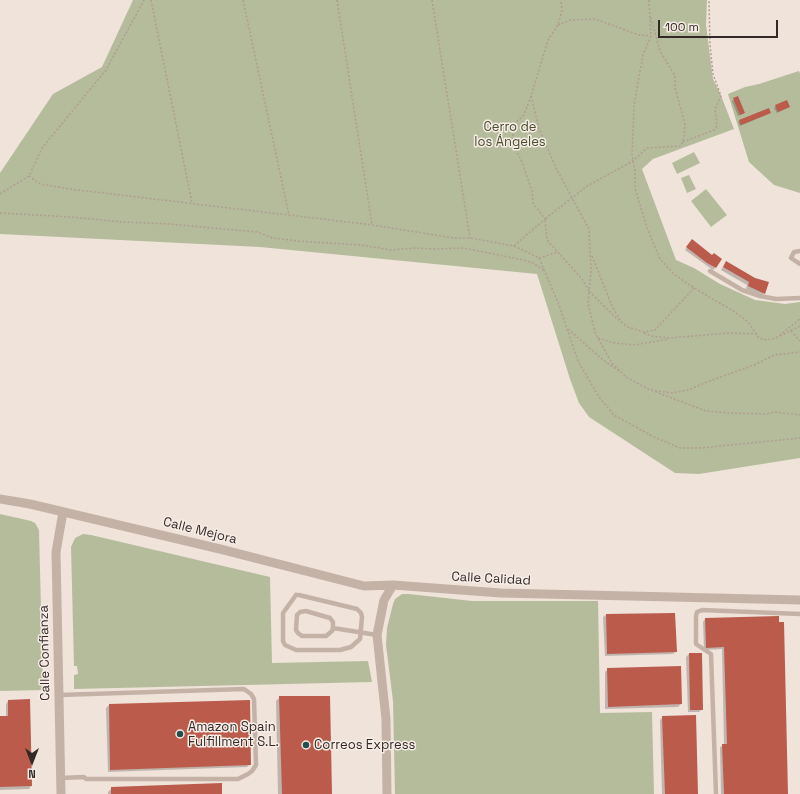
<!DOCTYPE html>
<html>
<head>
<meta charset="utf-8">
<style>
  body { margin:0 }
  #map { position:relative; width:800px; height:794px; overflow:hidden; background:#efe3da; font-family:"Space Grotesk",sans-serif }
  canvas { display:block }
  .north { position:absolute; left:12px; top:742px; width:40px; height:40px; -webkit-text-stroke:3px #f7ede6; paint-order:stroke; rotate:180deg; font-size:11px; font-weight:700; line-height:16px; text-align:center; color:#332927 }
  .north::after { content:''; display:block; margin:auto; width:14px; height:18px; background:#332927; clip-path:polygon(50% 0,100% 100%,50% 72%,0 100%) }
  .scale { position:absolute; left:658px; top:20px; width:120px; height:18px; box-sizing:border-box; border:2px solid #332927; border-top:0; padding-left:5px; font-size:12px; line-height:14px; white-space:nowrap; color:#332927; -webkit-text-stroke:3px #f7ede6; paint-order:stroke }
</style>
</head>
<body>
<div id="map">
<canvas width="800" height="794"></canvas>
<div class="north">N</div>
<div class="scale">100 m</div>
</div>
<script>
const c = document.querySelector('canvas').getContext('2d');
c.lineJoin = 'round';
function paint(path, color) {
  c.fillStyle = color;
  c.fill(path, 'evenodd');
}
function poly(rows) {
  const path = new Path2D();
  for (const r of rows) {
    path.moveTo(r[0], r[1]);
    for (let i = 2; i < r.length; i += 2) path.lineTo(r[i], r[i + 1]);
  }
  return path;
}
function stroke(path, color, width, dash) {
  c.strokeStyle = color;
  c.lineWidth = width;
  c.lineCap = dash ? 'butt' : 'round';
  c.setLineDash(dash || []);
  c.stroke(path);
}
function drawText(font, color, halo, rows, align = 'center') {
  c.font = font + ' "Space Grotesk",sans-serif';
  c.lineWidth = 3;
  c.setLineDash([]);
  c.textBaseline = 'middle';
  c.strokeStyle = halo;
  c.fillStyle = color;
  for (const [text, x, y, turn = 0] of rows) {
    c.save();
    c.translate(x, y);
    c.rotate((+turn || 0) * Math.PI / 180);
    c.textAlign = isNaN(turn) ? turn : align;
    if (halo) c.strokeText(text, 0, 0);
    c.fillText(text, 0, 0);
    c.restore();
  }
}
paint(poly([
  [133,0,707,0,706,25,713,79,720,93,734,129,653,159,642,169,676,260,694,268,720,284,755,300,785,304,800,302,800,458,699,474,675,473,589,417,579,403,570,379,537,274,260,247,0,234,0,173,53,94,102,67],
  [799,71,800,74,800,193,774,185,749,162,728,94,745,87,759,84],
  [694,152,700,163,677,174,672,163],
  [689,175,696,189,687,193,681,178],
  [706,189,727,215,711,227,691,201],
  [0,514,31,521,35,523,39,530,43,690,0,691],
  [83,534,91,535,270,577,272,663,368,661,372,682,74,689,74,675,78,674,77,666,74,666,71,547,75,538],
  [402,594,409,594,472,601,598,601,600,713,652,712,654,794,395,794,393,701,386,645,387,628,393,604,395,599]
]), '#b5bc9c');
paint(poly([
  [737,98,744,113,738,116,732,101],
  [776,106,789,107,777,113,774,108],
  [770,113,740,126,738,122,739,121],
  [690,243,715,268,713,270,685,250],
  [726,262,755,279,768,283,764,293,761,296,746,289,747,285,721,270],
  [606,615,676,651,673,654,605,656,603,617],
  [705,619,778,623,787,794,721,794,720,747,724,745,722,649,704,650,703,622],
  [689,654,701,654,702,709,699,712,688,712,686,657],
  [680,667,681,704,678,707,605,709,605,672,608,669],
  [280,697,331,794,278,794,276,701],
  [29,700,31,786,29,789,0,790,0,717,6,717,6,704,8,701],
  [109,705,250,764,247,767,108,772,106,708],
  [663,717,697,794,662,794,660,720],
  [112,788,221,794,108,794,108,792]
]), '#0003');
paint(poly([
  [738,96,745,113,740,115,733,98],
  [787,100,790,107,778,112,775,105],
  [769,108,771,113,741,125,739,120],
  [692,239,712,255,714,253,722,259,716,268,707,263,686,247],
  [726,261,755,278,769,282,765,294,748,286,749,282,723,267],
  [675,613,677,652,607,654,606,614],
  [779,616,779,622,784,622,788,794,724,794,722,744,727,744,724,647,706,648,705,618],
  [689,653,702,653,703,710,690,710],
  [681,666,682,704,608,707,607,668],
  [279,696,330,696,332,794,282,794],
  [30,699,32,786,0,787,0,716,8,716,8,700],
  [250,700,251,765,110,770,109,704],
  [696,715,698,794,665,794,662,716],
  [222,783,222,794,111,794,111,787]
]), '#ba5b4c');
stroke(poly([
  [151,0,192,203],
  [243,0,289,215],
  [337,0,372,225],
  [432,0,470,238],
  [649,0,651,36,643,55,634,105,632,155,635,171,635,188,647,228,660,259,675,275,694,288,735,312,748,322,759,338,766,340,776,338,800,319],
  [558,25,570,20,595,19,639,35,651,36],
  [531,96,539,129,557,170,589,229,591,272,589,291],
  [683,142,714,130,717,126,715,109,721,96,713,74,710,45,709,0],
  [29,176,40,184,70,189,372,225,454,238,470,238,514,246,539,258,559,305,578,361,599,397,614,415,652,436,680,448,701,448,800,438],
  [0,194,29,176,42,148,106,70,144,0],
  [0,213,70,217,123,222,169,224,257,232,273,238,298,241,361,245,391,250,414,248,437,249,463,248,524,260,533,263,544,270],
  [514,246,545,219,533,203,532,191,522,162,513,144,513,125,524,115,531,96,548,40,558,25,562,10,561,0],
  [592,256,612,306,620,320],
  [539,258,558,252],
  [694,288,655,330,644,332,628,327,615,317,589,291,588,304,596,335,612,363,626,377,648,389,706,411,730,413,765,414,776,412,800,415],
  [589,291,583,280,547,240,545,219,587,186,633,161,647,148,681,146,684,137,685,124,675,88,675,76,660,51,651,18],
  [568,329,603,360,619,371],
  [791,331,800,341],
  [644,333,651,336,669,338,729,333,757,334],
  [780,336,800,326],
  [598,338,615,343,634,345,669,339],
  [651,390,672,393,688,390,707,382,754,365,774,355,800,352]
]), '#b19c92', 1.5, [2, 2]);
stroke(poly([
  [800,251,794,252,791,258,800,264],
  [710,271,742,290,760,296,776,299,800,298],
  [296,595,299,595,357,609,361,613,362,617,360,639,351,647,340,650,296,650,285,645,283,641,283,613,296,595],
  [333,628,332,631,326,636,302,636,298,633,296,630,297,615,300,612,306,611,330,618,333,622,333,628,377,635],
  [59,695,244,689,251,694,254,699,256,765,252,771,248,774,238,779,86,779,84,777,61,778],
  [716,794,711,654,696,644,696,616,697,612,702,610,800,614]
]), '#c5b2a7', 4.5);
stroke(poly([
  [0,499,30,504,220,549,364,586,393,585,501,593,800,600],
  [61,794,56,552,63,512],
  [387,794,386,719,377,635,384,600,393,585]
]), '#c5b2a7', 9);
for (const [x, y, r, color] of [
  [180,734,4,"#21504e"],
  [306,745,4,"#21504e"]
]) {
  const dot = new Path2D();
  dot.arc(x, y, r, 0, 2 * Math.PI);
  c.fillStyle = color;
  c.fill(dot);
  stroke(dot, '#f7ede6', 1.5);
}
drawText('13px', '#464f2d', '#f7ede6', [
  ["Cerro de",510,127],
  ["los Ángeles",510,142]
]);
drawText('13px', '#332927', '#f7ede6', [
  ["Calle Mejora",200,531,14],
  ["Calle Calidad",491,579,3],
  ["Calle Confianza",45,653,-91]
]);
drawText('13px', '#332927', '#f7ede6', [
  ["Amazon Spain",188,727],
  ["Fulfillment S.L.",188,742],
  ["Correos Express",314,745]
], 'left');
</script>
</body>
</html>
